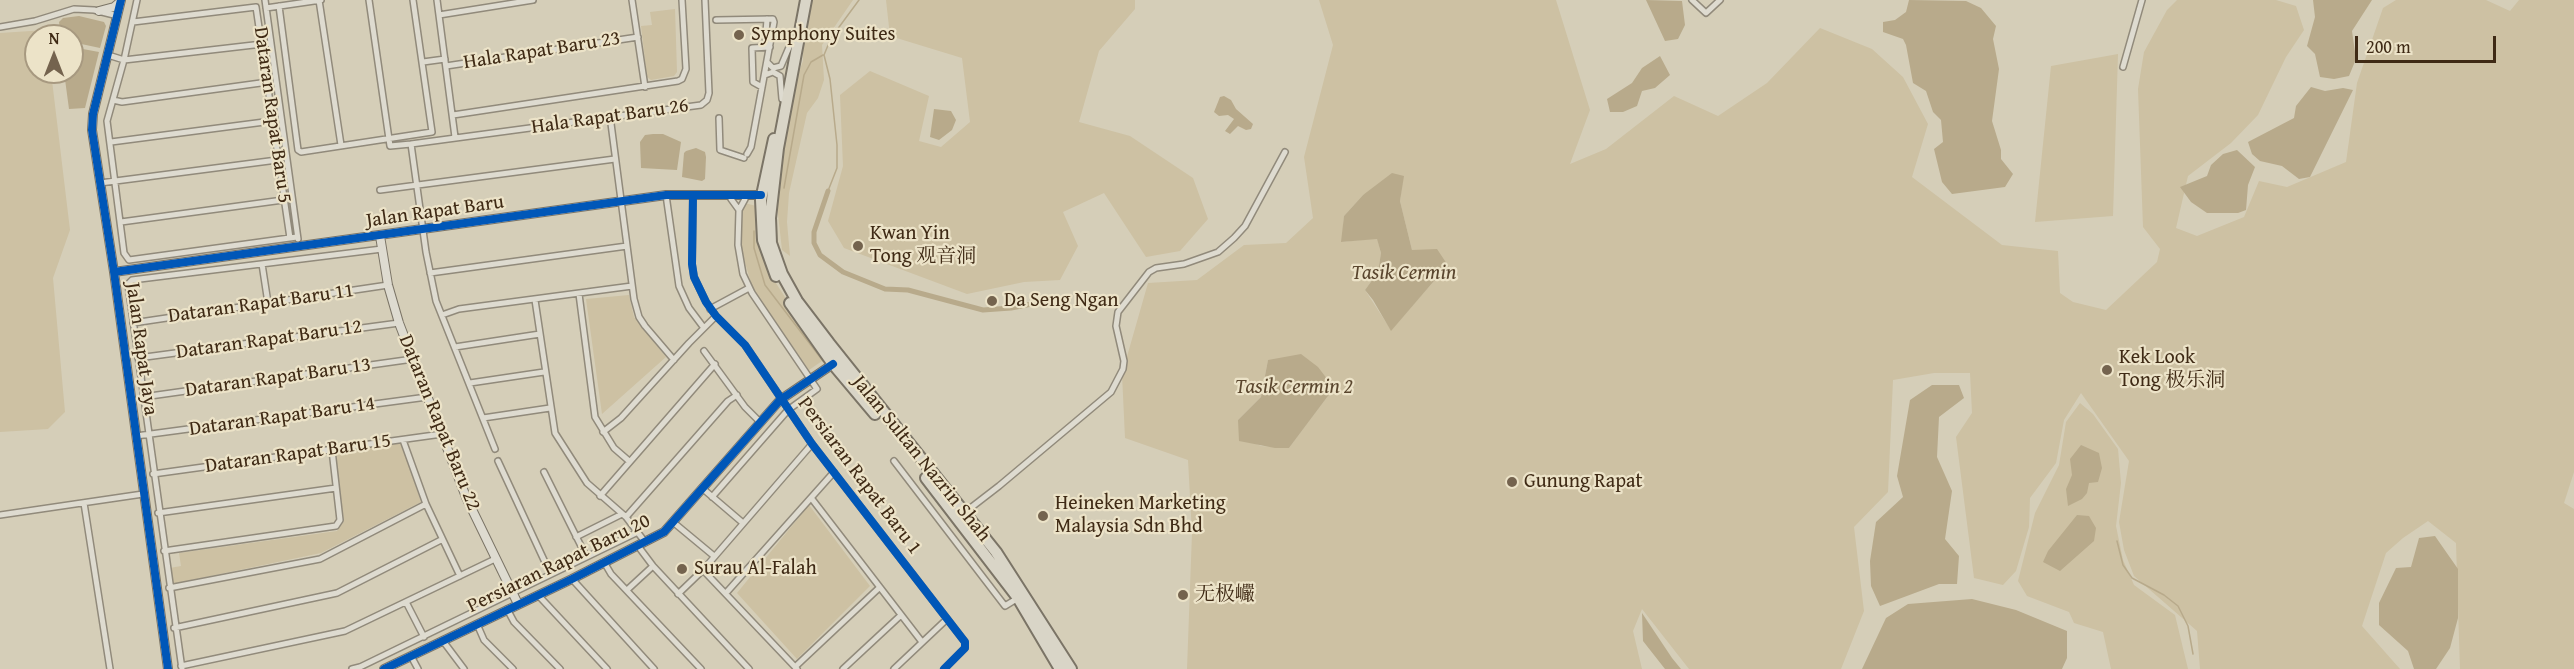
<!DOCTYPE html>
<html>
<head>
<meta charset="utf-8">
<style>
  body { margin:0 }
  #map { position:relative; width:2574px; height:669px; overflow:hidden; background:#d5ceb8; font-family:"Gentium Book Plus",serif }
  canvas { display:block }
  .north { position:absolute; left:24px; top:24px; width:60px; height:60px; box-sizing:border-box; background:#ece3c8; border:2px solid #a79980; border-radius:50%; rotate:0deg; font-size:16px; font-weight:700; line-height:24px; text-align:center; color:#3f2a15 }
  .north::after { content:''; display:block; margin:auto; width:21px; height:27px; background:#74634e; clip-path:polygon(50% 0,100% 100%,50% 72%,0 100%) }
  .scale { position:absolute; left:2355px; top:36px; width:141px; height:27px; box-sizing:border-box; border:3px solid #3f2a15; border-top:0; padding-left:8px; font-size:18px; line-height:21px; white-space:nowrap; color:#3f2a15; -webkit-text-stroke:4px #ece3c8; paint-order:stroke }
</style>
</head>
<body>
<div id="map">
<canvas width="2574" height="669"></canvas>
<div class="north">N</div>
<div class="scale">200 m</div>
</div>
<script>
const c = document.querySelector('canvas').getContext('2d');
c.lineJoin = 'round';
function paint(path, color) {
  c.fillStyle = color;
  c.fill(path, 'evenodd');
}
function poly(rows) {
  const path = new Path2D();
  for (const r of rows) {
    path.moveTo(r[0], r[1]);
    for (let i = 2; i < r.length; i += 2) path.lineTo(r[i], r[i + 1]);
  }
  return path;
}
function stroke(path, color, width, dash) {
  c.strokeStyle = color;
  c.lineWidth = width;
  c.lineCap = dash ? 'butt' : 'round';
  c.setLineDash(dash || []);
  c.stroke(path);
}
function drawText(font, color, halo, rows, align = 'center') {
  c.font = font + ' "Gentium Book Plus","Noto Serif SC",serif';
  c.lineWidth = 4.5;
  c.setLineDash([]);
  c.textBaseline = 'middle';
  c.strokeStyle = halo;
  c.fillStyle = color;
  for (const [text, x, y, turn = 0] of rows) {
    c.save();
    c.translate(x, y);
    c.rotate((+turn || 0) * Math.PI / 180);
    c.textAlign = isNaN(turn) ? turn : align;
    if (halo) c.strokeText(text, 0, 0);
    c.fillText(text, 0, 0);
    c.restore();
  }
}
paint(poly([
  [810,0,853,0,822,45,824,80,818,98,807,113,789,193,787,222,790,256,782,250,776,196,797,77,803,61,803,45],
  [886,0,1135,0,1135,9,1099,51,1079,122,1130,136,1193,178,1208,219,1180,251,1146,257,1104,193,1063,212,1078,246,1060,280,1024,282,967,294,844,248,828,221,843,166,840,95,870,71,929,96,919,141,941,147,970,122,962,58,890,36],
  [1319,0,1556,0,1590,110,1570,164,1606,149,1674,96,1718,116,1767,83,1820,28,1872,49,1903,77,1928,124,1912,177,2002,245,2058,251,2060,293,2073,302,2106,310,2157,262,2160,249,2143,227,2138,89,2144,52,2167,10,2177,0,2276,0,2296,6,2304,30,2286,57,2258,115,2231,143,2188,176,2176,228,2197,236,2244,217,2259,181,2287,187,2346,162,2357,83,2383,8,2396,0,2486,0,2510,11,2519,0,2574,0,2574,472,2564,503,2574,509,2574,669,2460,669,2456,543,2428,521,2403,538,2386,553,2362,626,2400,669,2200,669,2197,631,2134,576,2124,550,2119,522,2129,461,2081,393,2064,420,2056,463,2030,498,2029,527,2016,571,2003,585,1974,578,1956,437,1972,413,1970,373,1934,373,1893,380,1888,492,1854,527,1864,611,1841,669,1689,669,1642,609,1633,631,1642,669,1187,669,1192,533,1188,460,1125,438,1122,374,1148,283,1197,280,1244,245,1286,243,1313,218,1304,157,1333,45],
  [1403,177,1400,201,1412,250,1451,270,1434,281,1391,330,1365,290,1378,272,1381,253,1377,238,1342,242,1344,216,1363,195],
  [1268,360,1334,388,1289,448,1261,446,1252,442,1238,420,1261,397],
  [675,9,677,72,674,76,651,80,647,77,641,26,652,25,650,12],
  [46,30,47,36,36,36,36,72,51,72,70,230,53,278,65,412,48,429,0,432,0,33],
  [2118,54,2113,216,2035,222,2051,66],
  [745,203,756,206,759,241,772,277,825,359,809,370,753,289,742,253,742,205],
  [629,295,634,317,666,357,602,414,586,299],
  [2080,403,2093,414,2118,449,2121,483,2116,526,2123,560,2134,585,2175,615,2188,669,2111,669,2103,632,2074,623,2069,612,2027,596,2018,581,2035,513,2059,465,2066,422],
  [401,442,421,502,321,553,172,584,170,568,181,566,179,553,337,531,344,521,335,453],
  [809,505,870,586,797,659,737,593]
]), '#cdc1a3');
paint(poly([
  [1646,0,1682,1,1685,25,1678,39,1665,41],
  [1909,0,1966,1,1981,8,1996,26,1993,39,1999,69,1992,121,2001,150,2001,159,2013,174,2005,187,1952,194,1942,182,1934,149,1943,142,1941,120,1933,112,1926,91,1913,83,1906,45,1903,39,1883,32,1883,22,1895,20,1906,12],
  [2313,0,2372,0,2352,31,2356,59,2349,76,2334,79,2320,77,2315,54,2307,46,2315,17],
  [79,16,104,22,106,26,100,48,72,42,72,36,61,36,59,22,63,18],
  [72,47,99,52,85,108,69,109,64,72,72,72],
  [1660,56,1670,75,1655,88,1642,91,1637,106,1623,112,1610,112,1607,99,1632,83,1642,68],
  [2311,87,2325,91,2343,88,2353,90,2310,177,2299,179,2282,166,2260,161,2252,154,2248,142,2294,118,2296,106],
  [1224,96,1231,100,1236,109,1253,124,1251,129,1246,130,1238,126,1230,134,1225,131,1234,119,1228,115,1219,116,1214,112,1220,97],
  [934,109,951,111,956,120,952,130,939,140,930,137],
  [653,134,663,134,681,142,677,170,641,168,640,142,645,135],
  [696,148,705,152,706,157,705,179,702,181,682,177,684,153,686,151],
  [2237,150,2255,167,2248,185,2246,210,2238,213,2207,213,2191,202,2180,187,2207,176,2211,165,2223,154],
  [1392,173,1404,176,1400,201,1412,250,1437,249,1451,270,1434,281,1391,331,1373,300,1365,290,1378,272,1381,253,1377,239,1341,242,1344,216,1363,195],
  [1301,354,1318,367,1334,388,1289,448,1275,448,1239,441,1238,420,1261,397,1268,360],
  [1932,385,1959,385,1964,398,1939,417,1937,457,1952,491,1945,539,1959,556,1957,584,1939,584,1880,606,1871,586,1870,561,1876,522,1903,497,1897,476,1910,400],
  [2081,445,2099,453,2102,468,2098,482,2089,483,2087,493,2082,499,2068,506,2066,489,2072,475,2070,459],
  [2077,515,2089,516,2096,528,2094,541,2060,571,2043,562,2048,551],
  [2435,536,2458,569,2458,618,2450,648,2436,669,2414,669,2408,651,2379,625,2379,603,2396,568,2411,567,2419,538],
  [1972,599,2016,610,2067,631,2067,658,2062,669,1862,669,1886,618,1908,604],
  [1642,613,1672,658,1681,669,1665,669,1643,641]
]), '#b8aa8b');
stroke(poly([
  [784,188,804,75,811,62,823,55],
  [828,191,837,168,837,145,830,79,824,55,831,38,859,0],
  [754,231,754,248,765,285,823,361],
  [2117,541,2123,565,2132,578,2164,595,2178,606,2188,626,2193,654]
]), '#b8aa8b', 1.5);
stroke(poly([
  [828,191,814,232,814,243,820,255,843,272,885,289,908,290,983,310,1011,308,1037,303]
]), '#b8aa8b', 5);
const street = poly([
  [137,0,124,60,107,121,124,253,129,260,297,237],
  [265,0,298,239],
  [319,0,341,145],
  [369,0,390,146,411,144,426,252,436,301,495,449],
  [437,0,455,137],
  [632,0,645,87],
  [1692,0,1706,13,1720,0],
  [279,6,298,150,301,152,432,132,413,0],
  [266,8,321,0],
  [439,15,533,0],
  [716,20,773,19,774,22,751,147,747,154],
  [133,22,256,7,290,238],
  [0,27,35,21,74,9,94,10,118,16],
  [765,47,767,19],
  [108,55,124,60,271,43],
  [423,62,445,59],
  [767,62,773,68,781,66,790,45],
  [446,66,638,37],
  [2123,67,2142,0],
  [765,75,773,72,780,76,782,99],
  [762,87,753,82,752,48,770,47],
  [113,100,122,102,268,82],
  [453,115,678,81,682,79,686,69,682,0],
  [610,116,634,299,639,317,645,326,674,360],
  [719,118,720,150,744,158],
  [111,142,272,121],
  [411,144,701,105,707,100,709,93,705,0],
  [100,183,277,160],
  [380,190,615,159],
  [666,195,679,286,689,308,704,328],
  [693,195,692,264,694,277,706,302,716,316,745,345,812,444,965,642,965,648,944,669],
  [731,199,739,210],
  [121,222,283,200],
  [262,264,268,303],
  [430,273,627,246],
  [579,294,595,417,614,448,629,461],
  [535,300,555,433,587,483,626,517,645,542],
  [710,309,749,288],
  [442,315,459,309,632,286],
  [133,323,388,285],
  [455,347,540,334],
  [704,351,745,407,760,422],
  [138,358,399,323],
  [470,383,544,372],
  [143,397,413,359],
  [483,418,550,408],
  [603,432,621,418,689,343,716,316],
  [136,436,427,397],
  [403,440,426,504,460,576],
  [498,461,550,573],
  [894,461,1005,606,1018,598],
  [544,472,586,556],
  [153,474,442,434],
  [702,488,743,523],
  [600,496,715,364],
  [712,497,788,410,817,389,752,293,743,274,738,245,739,210,745,199],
  [812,499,922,642],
  [84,503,110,669],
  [158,513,336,488],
  [964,513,999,486,1111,392,1123,369,1124,361,1116,326,1118,312,1149,272,1156,268,1184,264,1218,252,1234,238,1245,226,1285,152],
  [0,515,143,494],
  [626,517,728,401,737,395],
  [673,522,714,556],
  [576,537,622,514],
  [638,546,653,566,749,669],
  [164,551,336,526,340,520,332,450],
  [604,562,611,574,701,669],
  [703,570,797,669],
  [572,579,654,669],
  [169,588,320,559,426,504],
  [627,590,653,566],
  [726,593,834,472],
  [678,594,703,570,812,444],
  [538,595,607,669],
  [406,602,424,637],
  [507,609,514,622,560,669],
  [477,624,484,640,513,669],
  [174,628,337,593,441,540],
  [443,641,464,669],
  [411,656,418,669],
  [181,666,345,631,495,559],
  [795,667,879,588],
  [182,669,128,284,132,280,382,249],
  [352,669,360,667,638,532],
  [843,669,900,616],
  [894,669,947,619]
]);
const secondary = poly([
  [121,0,93,114,92,130,114,272,168,669],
  [99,11,114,7,120,2],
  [380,236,388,285,399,323,466,497,518,604],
  [114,272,666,195,761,195],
  [384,669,572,579,664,532,780,400,833,364]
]);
const highway = poly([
  [806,0,778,148,770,218,771,243,782,274,797,301,829,343,996,552,1071,669],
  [774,139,761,200,763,240,776,276],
  [790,303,833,364,875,414],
  [926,478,1018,598,1060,669]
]);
stroke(street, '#918a7b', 8);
stroke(secondary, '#7b7466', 10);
stroke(highway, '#7b7466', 14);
stroke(street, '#dedbd0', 5);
stroke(secondary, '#dedbd0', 8);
stroke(highway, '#d9d5c7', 10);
stroke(poly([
  [121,0,93,114,92,130,114,272,168,669],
  [693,195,692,264,694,277,706,302,716,316,745,345,812,444,965,642,965,648,944,669],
  [114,272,666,195,761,195],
  [384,669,572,579,664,532,780,400,833,364]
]), '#0057b8', 8);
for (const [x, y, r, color] of [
  [739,35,6,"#74634e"],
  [858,246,6,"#74634e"],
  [992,301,6,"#74634e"],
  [2107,370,6,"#74634e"],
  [1512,482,6,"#74634e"],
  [1043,516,6,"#74634e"],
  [682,569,6,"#74634e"],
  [1183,595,6,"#74634e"]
]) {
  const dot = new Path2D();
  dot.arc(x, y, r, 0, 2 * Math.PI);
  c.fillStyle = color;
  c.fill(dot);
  stroke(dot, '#ece3c8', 2);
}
drawText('20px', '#3f2a15', '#ece3c8', [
  ["Symphony Suites",751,35],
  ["Kwan Yin",870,234],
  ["Tong 观音洞",870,257],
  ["Da Seng Ngan",1004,301],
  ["Kek Look",2119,358],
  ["Tong 极乐洞",2119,381],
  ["Gunung Rapat",1524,482],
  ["Heineken Marketing",1055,504],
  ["Malaysia Sdn Bhd",1055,527],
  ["Surau Al-Falah",694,569],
  ["无极巗",1195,595]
], 'left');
drawText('20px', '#3f2a15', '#ece3c8', [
  ["Hala Rapat Baru 23",542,51,-9],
  ["Dataran Rapat Baru 5",272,115,82],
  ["Hala Rapat Baru 26",610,117,-8],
  ["Jalan Rapat Baru",435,212,-8],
  ["Dataran Rapat Baru 11",261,304,-8],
  ["Dataran Rapat Baru 12",269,340,-8],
  ["Jalan Rapat Jaya",141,349,82],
  ["Dataran Rapat Baru 13",278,378,-8],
  ["Dataran Rapat Baru 14",282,417,-8],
  ["Dataran Rapat Baru 22",439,423,68],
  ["Dataran Rapat Baru 15",298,454,-8],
  ["Jalan Sultan Nazrin Shah",921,459,51],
  ["Persiaran Rapat Baru 1",859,476,53],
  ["Persiaran Rapat Baru 20",559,564,-26]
]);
drawText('italic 21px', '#5a462e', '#ece3c8', [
  ["Tasik Cermin",1404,274],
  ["Tasik Cermin 2",1294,388]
]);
</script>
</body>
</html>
